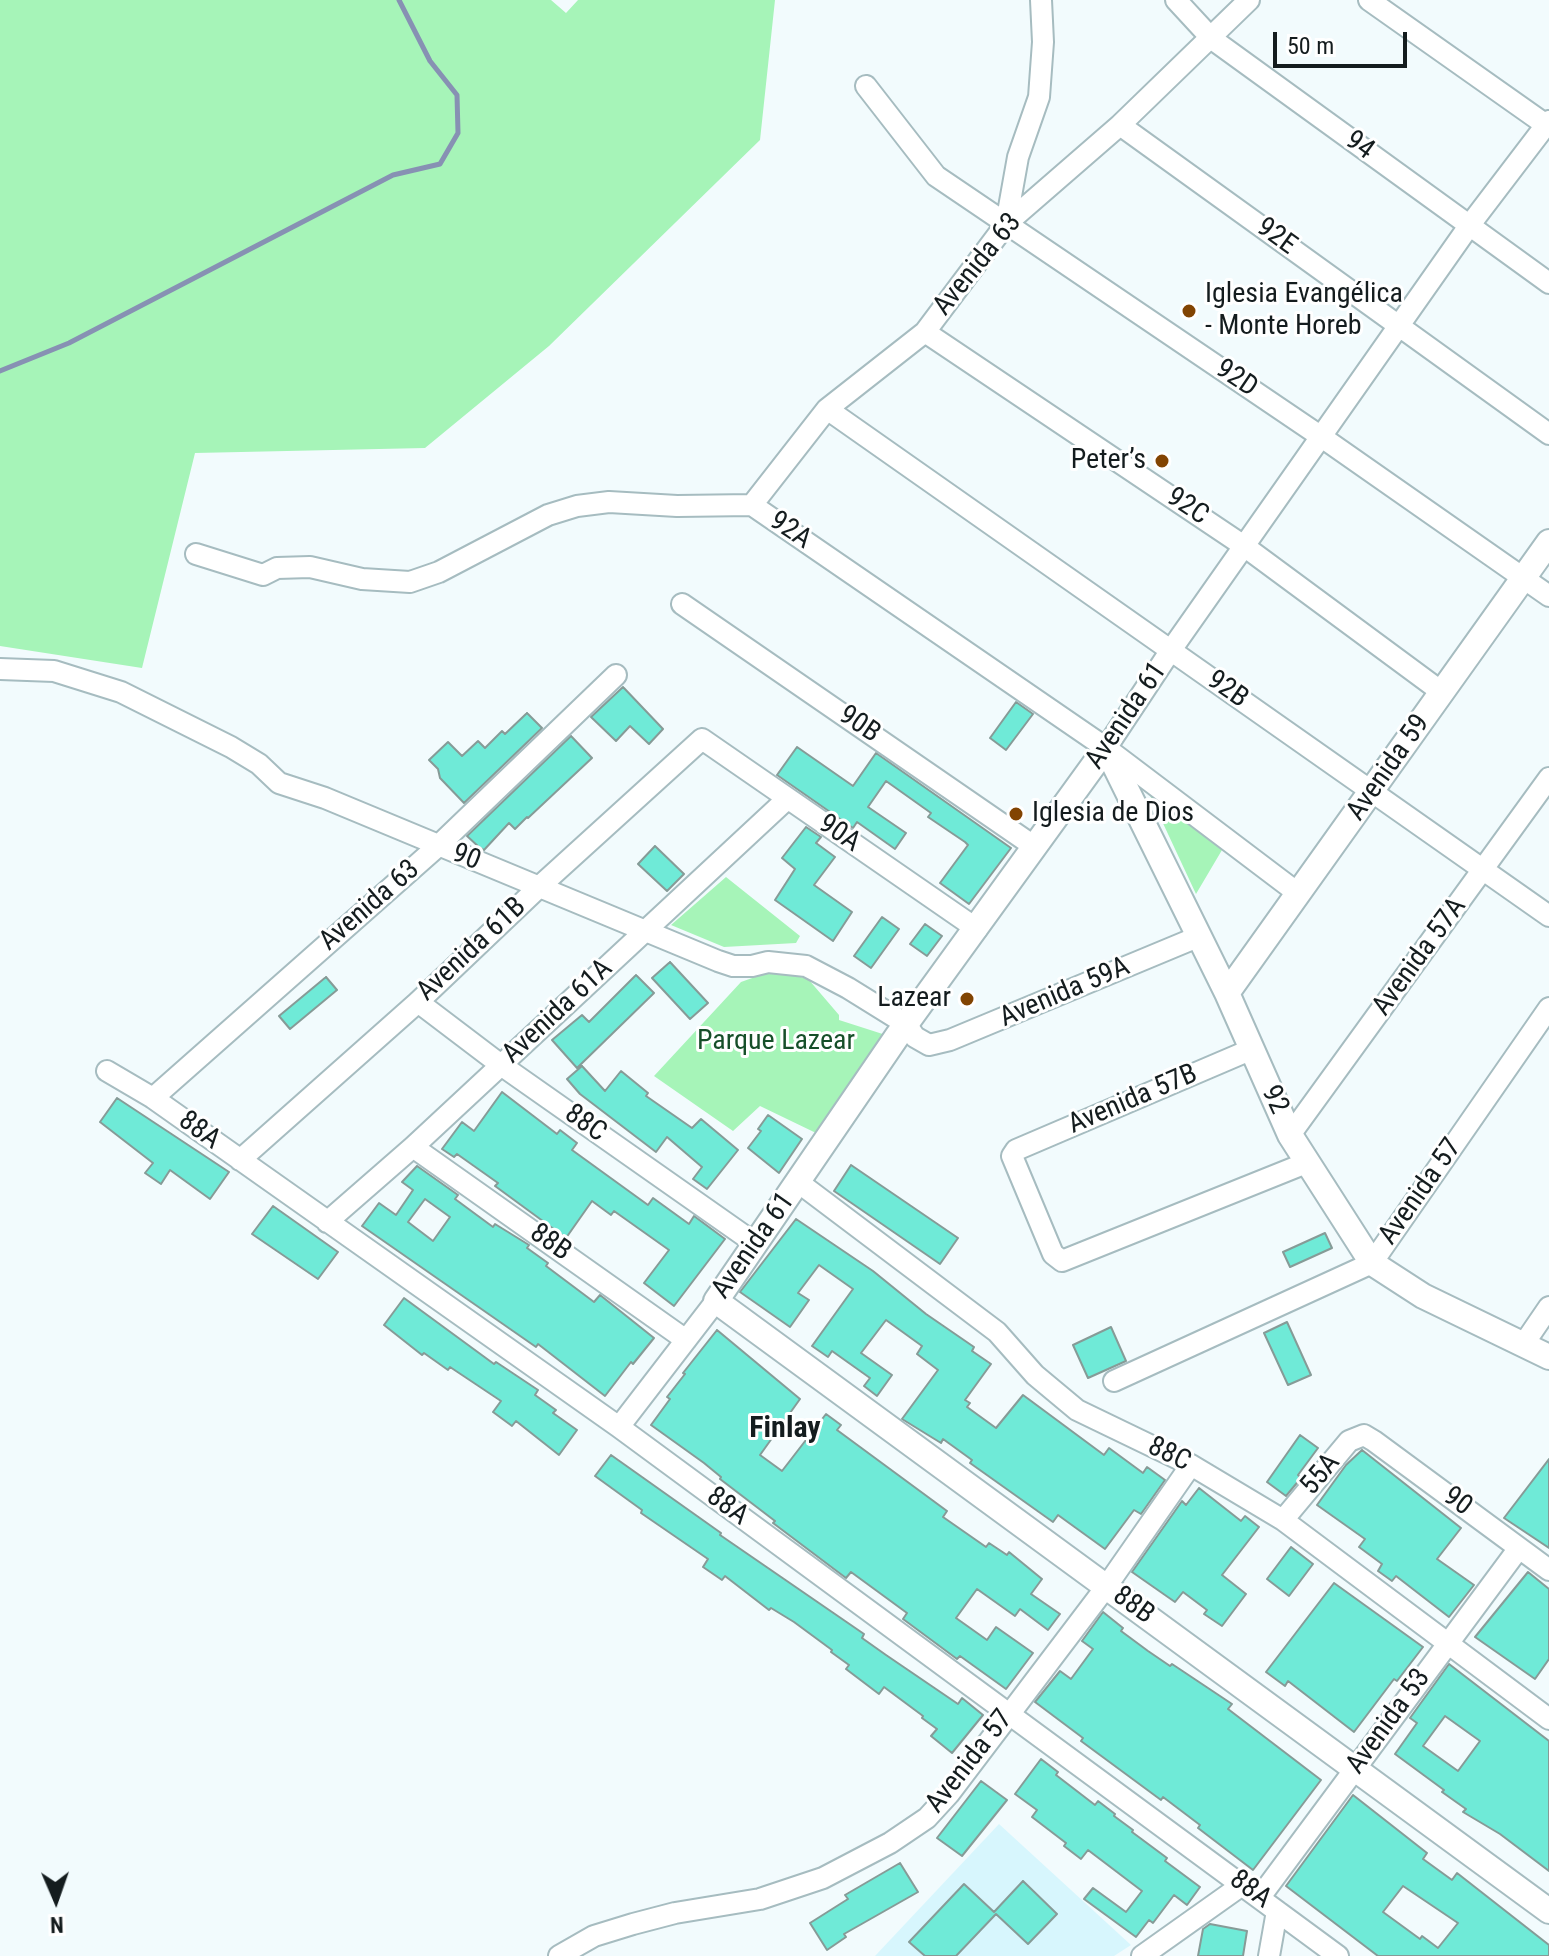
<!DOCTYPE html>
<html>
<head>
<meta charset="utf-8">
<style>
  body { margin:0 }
  #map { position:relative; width:1549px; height:1956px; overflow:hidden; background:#f2fbfd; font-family:"Roboto Condensed",sans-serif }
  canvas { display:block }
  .north { position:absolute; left:16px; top:1860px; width:80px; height:80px; -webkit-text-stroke:6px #fff; paint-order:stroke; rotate:178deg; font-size:22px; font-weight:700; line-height:32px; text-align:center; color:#141c1e }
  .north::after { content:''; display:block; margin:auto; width:28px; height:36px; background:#141c1e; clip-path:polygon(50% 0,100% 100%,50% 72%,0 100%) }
  .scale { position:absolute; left:1273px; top:32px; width:134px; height:36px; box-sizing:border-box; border:4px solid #141c1e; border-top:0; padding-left:10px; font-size:24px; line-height:28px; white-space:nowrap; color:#141c1e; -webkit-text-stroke:6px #fff; paint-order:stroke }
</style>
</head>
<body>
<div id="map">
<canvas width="1549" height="1956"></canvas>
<div class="north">N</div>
<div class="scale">50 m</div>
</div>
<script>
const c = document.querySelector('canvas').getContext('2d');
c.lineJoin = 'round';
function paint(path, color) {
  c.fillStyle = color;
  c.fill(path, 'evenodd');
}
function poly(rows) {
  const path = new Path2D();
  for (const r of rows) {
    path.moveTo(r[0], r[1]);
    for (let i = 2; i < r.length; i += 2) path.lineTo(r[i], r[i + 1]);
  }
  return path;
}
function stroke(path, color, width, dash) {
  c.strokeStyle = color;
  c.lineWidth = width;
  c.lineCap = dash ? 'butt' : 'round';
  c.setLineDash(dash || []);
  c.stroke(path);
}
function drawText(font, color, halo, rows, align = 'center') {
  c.font = font + ' "Roboto Condensed",sans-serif';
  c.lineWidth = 6;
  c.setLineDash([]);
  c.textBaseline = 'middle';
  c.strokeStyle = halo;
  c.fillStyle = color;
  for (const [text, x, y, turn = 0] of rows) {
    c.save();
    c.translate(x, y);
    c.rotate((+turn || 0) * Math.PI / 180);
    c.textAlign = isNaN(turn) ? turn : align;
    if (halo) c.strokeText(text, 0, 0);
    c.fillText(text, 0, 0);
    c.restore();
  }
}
paint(poly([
  [999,1824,1131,1945,1114,1956,875,1956]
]), '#d7f6fd');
paint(poly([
  [0,0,551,0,566,13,578,0,775,0,760,140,549,346,425,448,195,453,142,668,0,646],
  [1147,789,1222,850,1196,894],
  [726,877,800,936,796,943,724,947,671,925],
  [769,972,793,974,809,980,839,1015,839,1020,892,1037,816,1133,760,1106,733,1131,654,1076,741,982]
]), '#a6f4b8');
stroke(poly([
  [0,371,69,343,393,175,440,164,458,133,457,95,430,61,399,0]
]), '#8791b3', 5);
const building = poly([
  [623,687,663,729,649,744,630,726,616,741,591,717,623,687],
  [1016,702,1033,714,1006,750,990,738,1016,702],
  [527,713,542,728,464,803,440,778,438,769,429,760,448,742,462,756,478,741,485,748,502,731,505,734,527,713],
  [571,736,592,758,528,818,527,817,515,829,509,823,484,850,480,848,467,836,571,736],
  [797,747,853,786,876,753,1011,848,969,904,940,883,968,845,965,842,928,817,931,813,886,781,868,807,906,833,895,849,857,822,853,828,777,775,797,747],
  [806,827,821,837,816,843,835,857,814,885,852,912,833,941,775,900,795,869,782,858,806,827],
  [655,846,684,874,667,891,638,864,655,846],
  [882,917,899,929,871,968,854,956,882,917],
  [925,924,942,936,927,956,910,944,925,924],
  [670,962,708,1003,690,1019,652,978,670,962],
  [636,975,654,993,577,1068,552,1040,582,1015,589,1022,636,975],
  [326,977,337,990,290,1029,279,1016,326,977],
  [582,1066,605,1091,621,1071,648,1093,646,1096,692,1128,701,1119,738,1150,707,1189,693,1179,702,1167,667,1137,656,1152,580,1094,567,1079,582,1066],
  [502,1092,557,1134,560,1130,577,1143,572,1150,648,1205,653,1198,689,1224,694,1216,725,1239,674,1306,644,1283,669,1250,614,1211,611,1215,592,1201,566,1238,495,1186,498,1183,457,1154,454,1157,442,1149,462,1122,474,1131,502,1092],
  [117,1098,229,1172,210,1199,170,1170,161,1184,145,1173,153,1163,100,1122,117,1098],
  [768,1115,802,1139,779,1173,748,1148,761,1131,758,1129,768,1115],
  [851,1165,958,1238,940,1264,834,1191,851,1165],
  [417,1166,458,1195,455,1199,493,1227,495,1224,529,1245,527,1248,548,1263,546,1266,594,1302,600,1295,654,1338,633,1364,631,1362,605,1396,538,1344,536,1347,362,1226,379,1203,396,1215,413,1190,402,1182,417,1166],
  [425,1199,450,1217,433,1241,408,1222,425,1199],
  [273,1206,338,1252,318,1279,252,1234,273,1206],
  [796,1219,873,1271,926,1314,974,1347,972,1351,991,1364,965,1400,970,1403,967,1407,996,1428,1023,1395,1104,1455,1109,1448,1143,1473,1147,1467,1165,1480,1141,1514,1134,1510,1105,1549,1058,1515,1053,1522,970,1463,972,1460,943,1439,941,1443,902,1419,938,1370,917,1354,922,1346,886,1320,861,1353,892,1375,877,1396,864,1386,870,1378,832,1351,828,1357,812,1346,853,1289,819,1265,798,1293,809,1300,790,1327,740,1292,796,1219],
  [1325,1233,1332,1248,1290,1267,1283,1252,1325,1233],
  [404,1298,494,1364,496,1362,538,1390,535,1395,556,1410,553,1413,577,1430,559,1455,516,1421,512,1426,493,1412,501,1401,450,1367,448,1370,424,1353,422,1355,384,1325,404,1298],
  [1287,1322,1311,1375,1288,1385,1264,1333,1287,1322],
  [1111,1327,1126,1361,1088,1378,1073,1345,1111,1327],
  [717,1330,800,1399,760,1455,782,1471,826,1414,841,1425,837,1430,947,1511,943,1517,986,1547,989,1543,1007,1555,1009,1552,1042,1579,1031,1594,1060,1614,1048,1630,1020,1609,1015,1616,977,1589,956,1618,987,1640,996,1627,1033,1653,1006,1689,960,1656,957,1659,903,1619,907,1613,851,1572,846,1578,834,1569,773,1523,775,1521,720,1479,721,1477,704,1463,651,1425,670,1399,667,1397,685,1374,683,1373,717,1330],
  [1300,1435,1318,1448,1298,1475,1301,1478,1286,1496,1267,1482,1300,1435],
  [1362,1450,1461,1528,1437,1559,1474,1585,1449,1617,1396,1576,1392,1581,1378,1571,1382,1564,1359,1547,1365,1539,1317,1505,1346,1465,1362,1450],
  [611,1455,721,1533,720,1535,864,1634,862,1638,886,1655,958,1704,962,1698,983,1715,952,1753,931,1736,937,1729,922,1718,923,1716,884,1687,879,1694,846,1669,849,1665,831,1652,832,1650,794,1622,771,1608,769,1610,725,1576,722,1580,703,1567,708,1559,641,1513,642,1510,595,1476,611,1455],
  [1549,1459,1549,1548,1504,1518,1549,1459],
  [1199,1488,1241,1521,1245,1516,1259,1527,1222,1575,1246,1594,1222,1626,1204,1614,1207,1610,1183,1592,1175,1602,1132,1572,1182,1501,1186,1505,1199,1488],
  [1291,1547,1313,1564,1289,1596,1267,1579,1291,1547],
  [1528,1572,1549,1589,1549,1659,1535,1679,1475,1637,1528,1572],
  [1334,1583,1423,1647,1397,1681,1394,1679,1354,1732,1288,1681,1285,1686,1266,1672,1334,1583],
  [1103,1612,1123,1628,1121,1631,1148,1651,1170,1666,1172,1664,1232,1704,1228,1709,1321,1780,1253,1870,1198,1828,1200,1825,1163,1797,1161,1800,1081,1741,1083,1738,1035,1702,1060,1671,1071,1679,1093,1649,1082,1641,1103,1612],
  [1449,1664,1549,1741,1549,1871,1500,1834,1463,1812,1466,1809,1442,1792,1444,1790,1395,1754,1417,1723,1410,1718,1449,1664],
  [1445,1716,1480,1741,1458,1771,1423,1746,1445,1716],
  [1041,1759,1058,1772,1056,1775,1095,1805,1098,1801,1115,1814,1114,1816,1133,1830,1132,1832,1167,1858,1165,1861,1200,1887,1187,1905,1174,1895,1153,1923,1149,1920,1136,1937,1084,1899,1093,1888,1126,1912,1142,1891,1088,1850,1081,1859,1064,1846,1066,1843,1032,1817,1037,1810,1015,1794,1041,1759],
  [981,1781,1007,1800,962,1856,937,1838,981,1781],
  [1353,1795,1427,1853,1423,1859,1452,1880,1457,1873,1549,1945,1549,1956,1378,1956,1286,1886,1353,1795],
  [1403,1886,1458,1923,1438,1948,1422,1936,1420,1939,1383,1912,1403,1886],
  [900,1863,918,1892,844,1934,846,1937,827,1950,810,1923,848,1899,845,1895,900,1863],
  [1023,1881,1057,1914,1028,1944,996,1914,956,1956,925,1956,909,1942,964,1884,994,1912,1023,1881],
  [1210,1924,1247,1931,1243,1956,1198,1956,1203,1929,1210,1924]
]);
paint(building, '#6fead7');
stroke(building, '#869b97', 2);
const minor = poly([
  [1176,0,1212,39,1549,283],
  [1369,0,1549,127],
  [866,86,936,176,1323,438,1549,596],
  [1120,125,1549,434],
  [1006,224,1018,157,1039,97,1043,42,1041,0],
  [925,332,1244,546,1443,693],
  [827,409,1549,916],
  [752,505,827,409,925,332,1006,224,1120,125,1249,0],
  [196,554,263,575,277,568,310,567,362,579,410,582,439,572,548,515,577,506,609,502,677,506,752,505,1106,748,1299,894],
  [682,604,1035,847],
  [0,669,54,671,121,692,231,747,259,764,279,783,325,798,718,961,733,966,752,966,768,962,806,966,848,988,906,1024,915,1037,929,1045,950,1040,1200,936],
  [1106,748,1171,650,1469,226,1549,121],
  [418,1002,501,1065,756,1244],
  [1250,1050,1016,1150,1012,1156,1053,1254,1062,1261,1306,1163],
  [107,1071,153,1098,619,1427,1338,1956],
  [153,1098,437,847,616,675],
  [1290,1135,1549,778],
  [413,1147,686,1340],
  [240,1160,418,1002,539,887,702,739,977,929],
  [798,1182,997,1332,1035,1375,1077,1410,1191,1465,1283,1520,1549,1719],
  [327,1222,413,1147,787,799],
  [1523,1345,1549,1307],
  [1114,1381,1372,1263,1549,1008],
  [619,1427,716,1301],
  [1283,1520,1349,1441,1364,1435,1374,1441,1549,1570],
  [1260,1897,1519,1548],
  [559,1956,594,1936,633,1924,675,1913,760,1899,823,1878,890,1843,927,1818,949,1794,1106,1587,1191,1465],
  [1142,1956,1242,1885],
  [1269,1956,1277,1911]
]);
const tertiary = poly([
  [1227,993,1549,542],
  [1549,1357,1423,1296,1372,1263,1290,1135,1227,993,1106,748,898,1035,716,1301,1549,1911]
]);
stroke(minor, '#a6bcc0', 24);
stroke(tertiary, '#a6bcc0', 28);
stroke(minor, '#fff', 20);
stroke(tertiary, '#fff', 24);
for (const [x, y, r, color] of [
  [1189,311,8,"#824402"],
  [1162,461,8,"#824402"],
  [1016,814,8,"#824402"],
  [967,999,8,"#824402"]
]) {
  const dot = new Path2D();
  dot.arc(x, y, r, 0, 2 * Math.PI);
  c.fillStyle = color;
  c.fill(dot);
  stroke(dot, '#fff', 3);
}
drawText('28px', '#141c1e', '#fff', [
  ["94",1359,146,36],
  ["92E",1276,237,36],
  ["Avenida 63",978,265,-51],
  ["92D",1236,379,34],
  ["92C",1187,507,34],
  ["92A",790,531,34],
  ["92B",1227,690,35],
  ["Avenida 61",1127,716,-56],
  ["90B",859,725,34],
  ["Avenida 59",1389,768,-55],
  ["90A",839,834,34],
  ["90",466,858,22],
  ["Avenida 63",370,906,-41],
  ["Avenida 61B",472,950,-43],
  ["Avenida 57A",1420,957,-54],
  ["Avenida 59A",1065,993,-23],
  ["Avenida 61A",558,1012,-43],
  ["Avenida 57B",1133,1100,-23],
  ["92",1274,1100,65],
  ["88C",585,1124,35],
  ["88A",199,1131,36],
  ["Avenida 57",1421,1192,-55],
  ["88B",550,1243,35],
  ["Avenida 61",754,1246,-55],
  ["88C",1169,1455,26],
  ["55A",1321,1475,-50],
  ["90",1457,1502,36],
  ["88A",727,1507,36],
  ["88B",1133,1606,36],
  ["Avenida 53",1389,1722,-54],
  ["Avenida 57",970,1762,-52],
  ["88A",1250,1890,37]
]);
drawText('28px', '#141c1e', '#fff', [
  ["Iglesia Evangélica",1205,295],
  ["- Monte Horeb",1205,327],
  ["Peter’s",1146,461,"right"],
  ["Iglesia de Dios",1032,814],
  ["Lazear",951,999,"right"]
], 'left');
drawText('28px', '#164f29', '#fff', [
  ["Parque Lazear",776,1042]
]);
drawText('bold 30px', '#141c1e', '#fff', [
  ["Finlay",785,1429]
]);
</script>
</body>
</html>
